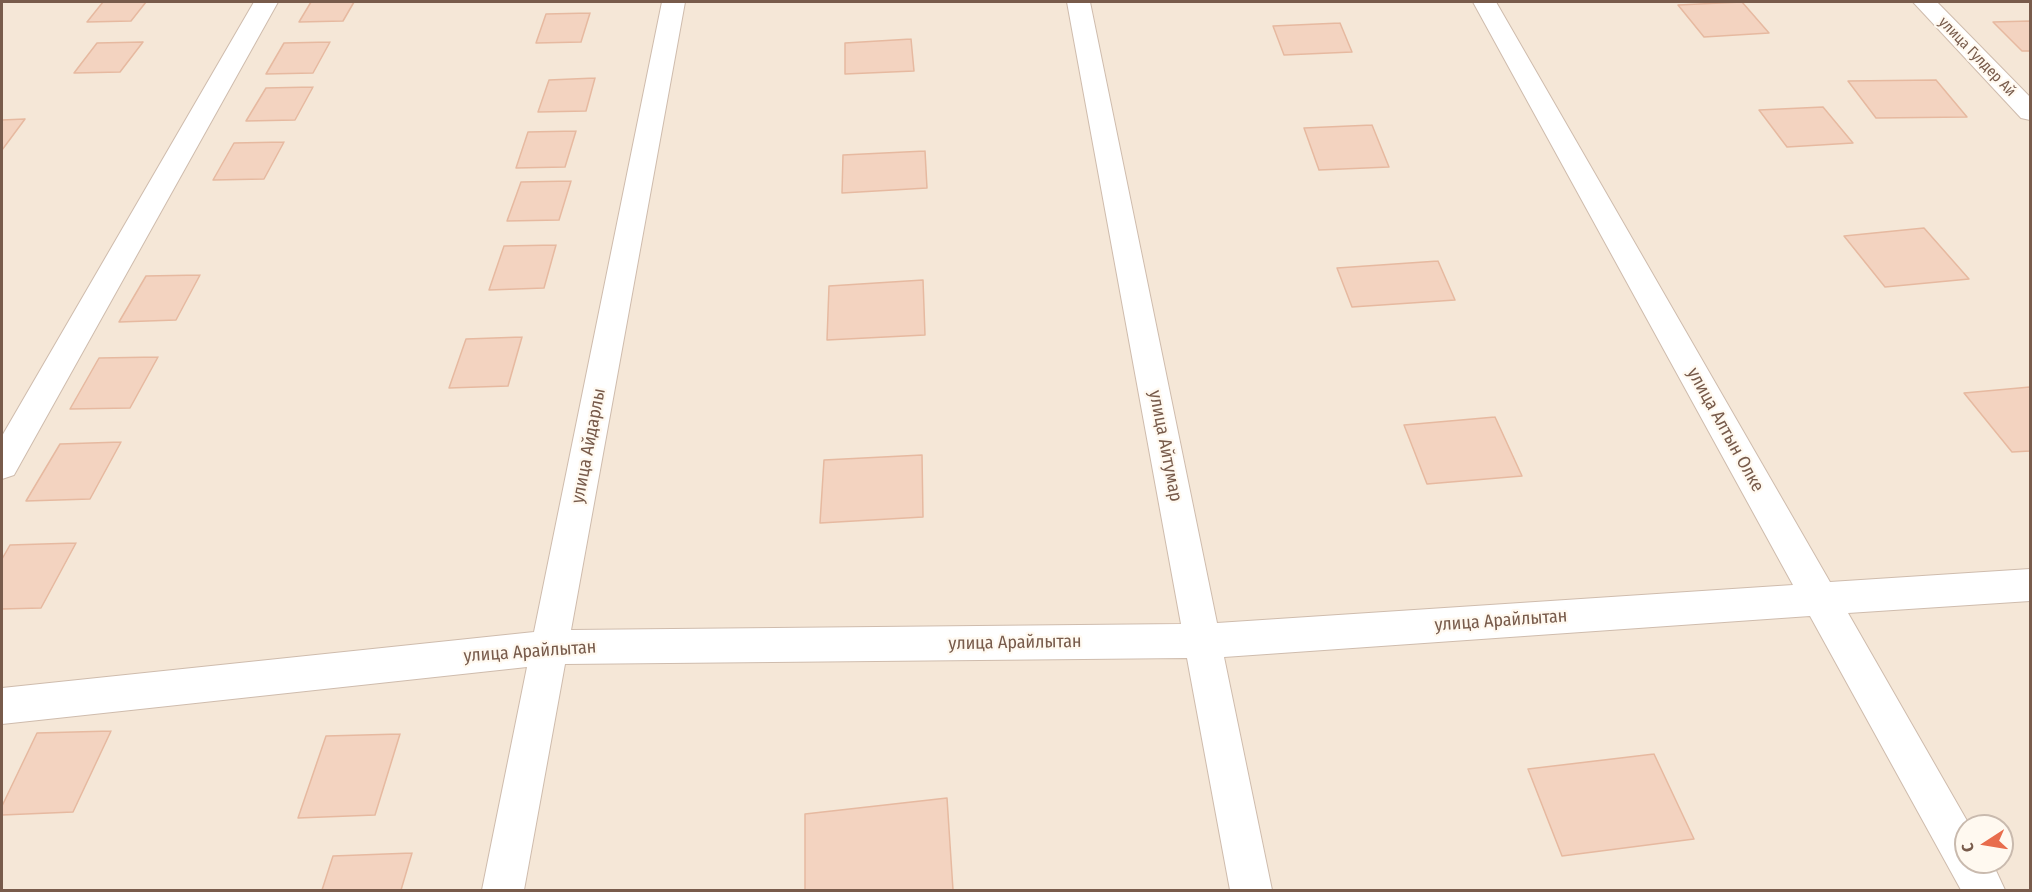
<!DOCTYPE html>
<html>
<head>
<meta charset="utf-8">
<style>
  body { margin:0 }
  #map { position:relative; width:2032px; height:892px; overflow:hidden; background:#fdf5e9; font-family:"Fira Sans Condensed",sans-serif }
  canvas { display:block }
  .frame { position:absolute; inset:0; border:3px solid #785b4b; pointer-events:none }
  .north { position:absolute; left:1954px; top:814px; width:60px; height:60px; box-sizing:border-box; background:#fff9f0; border:2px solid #c9baae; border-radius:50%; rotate:258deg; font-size:16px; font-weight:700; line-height:24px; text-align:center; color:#785b4b }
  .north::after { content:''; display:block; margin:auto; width:21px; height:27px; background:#e86d4d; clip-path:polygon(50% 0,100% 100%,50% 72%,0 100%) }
</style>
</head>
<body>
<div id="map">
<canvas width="2032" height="892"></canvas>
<div class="frame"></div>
<div class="north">С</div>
</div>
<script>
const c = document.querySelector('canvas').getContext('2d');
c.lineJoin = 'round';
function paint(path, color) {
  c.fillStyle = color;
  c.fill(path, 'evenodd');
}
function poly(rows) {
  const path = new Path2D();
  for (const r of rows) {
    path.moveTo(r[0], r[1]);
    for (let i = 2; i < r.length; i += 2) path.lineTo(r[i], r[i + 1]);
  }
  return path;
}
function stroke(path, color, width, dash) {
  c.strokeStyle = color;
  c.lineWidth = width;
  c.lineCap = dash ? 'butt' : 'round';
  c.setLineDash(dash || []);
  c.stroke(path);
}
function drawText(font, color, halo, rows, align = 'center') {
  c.font = font + ' "Fira Sans Condensed",sans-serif';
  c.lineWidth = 4.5;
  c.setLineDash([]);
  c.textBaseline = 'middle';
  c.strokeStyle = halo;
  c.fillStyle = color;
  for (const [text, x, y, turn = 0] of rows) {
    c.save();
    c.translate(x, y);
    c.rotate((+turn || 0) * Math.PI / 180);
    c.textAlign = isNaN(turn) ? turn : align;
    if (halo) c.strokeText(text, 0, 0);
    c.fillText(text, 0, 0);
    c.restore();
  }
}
paint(poly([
  [2,2,2030,2,2030,890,2,890],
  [1966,826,2002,826,2002,862,1966,862]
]), '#f5e7d7');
const building = poly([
  [103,2,146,2,131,21,87,22,103,2],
  [311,2,354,2,343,21,299,22,311,2],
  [1742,2,1769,33,1704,37,1678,5,1742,2],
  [590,13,581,42,536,43,546,14,590,13],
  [2030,21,2030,51,2022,51,1993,22,2030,21],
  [1340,23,1352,52,1284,55,1273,26,1340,23],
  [911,39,914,71,845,74,845,43,911,39],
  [143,42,120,72,74,73,97,43,143,42],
  [330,42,313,73,266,74,284,43,330,42],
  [595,78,586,111,538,112,549,80,595,78],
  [1936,80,1967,117,1876,118,1848,81,1936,80],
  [313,87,295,120,246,121,266,88,313,87],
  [1823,107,1853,143,1787,147,1759,110,1823,107],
  [25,119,2,150,2,120,25,119],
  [1372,125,1389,167,1319,170,1304,128,1372,125],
  [576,131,565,167,516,168,528,132,576,131],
  [284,142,264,179,213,180,234,143,284,142],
  [925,151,927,188,842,193,843,155,925,151],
  [571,181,559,220,507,221,521,182,571,181],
  [1924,228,1969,279,1885,287,1844,236,1924,228],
  [556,245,544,288,489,290,504,246,556,245],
  [1438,261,1455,300,1352,307,1337,268,1438,261],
  [200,275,176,320,119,322,146,276,200,275],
  [923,280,925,335,827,340,829,286,923,280],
  [522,337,508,386,449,388,466,339,522,337],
  [158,357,130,408,70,409,99,358,158,357],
  [2030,387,2030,451,2012,452,1964,393,2030,387],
  [1495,417,1522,476,1427,484,1404,425,1495,417],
  [121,442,90,499,26,501,60,444,121,442],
  [922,455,923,517,820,523,824,460,922,455],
  [76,543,41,608,2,609,2,559,10,545,76,543],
  [111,731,73,812,2,815,2,806,37,733,111,731],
  [400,734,375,815,298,818,326,736,400,734],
  [1654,754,1694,839,1562,856,1528,769,1654,754],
  [947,798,953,890,805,890,805,814,947,798],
  [412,853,401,890,322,890,333,856,412,853]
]);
paint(building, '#f3d3c0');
stroke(building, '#e6b9a0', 1.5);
const street = poly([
  [254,2,278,2,14,475,2,479,2,436,254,2],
  [662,2,685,2,571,630,1181,624,1067,2,1090,2,1217,623,1793,585,1473,2,1496,2,1830,582,2030,569,2030,601,1848,613,1970,826,1966,826,1966,862,1992,862,2005,890,1961,890,1810,616,1224,657,1272,890,1230,890,1187,658,565,664,524,890,482,890,527,667,2,724,2,688,534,632,662,2],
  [1913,2,1937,2,2030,97,2030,120,2021,118,1913,2]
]);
stroke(street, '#cfbcad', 2);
paint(street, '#fff');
drawText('15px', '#785b4b', '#fff9f0', [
  ["улица Гулдер Ай",1977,57,46]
]);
drawText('18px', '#785b4b', '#fff9f0', [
  ["улица Алтын Олке",1725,430,61],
  ["улица Айдарлы",589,446,-79],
  ["улица Айтумар",1165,446,79],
  ["улица Арайлытан",1501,621,-4],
  ["улица Арайлытан",1015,643,-1],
  ["улица Арайлытан",530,652,-4]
]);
</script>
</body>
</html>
